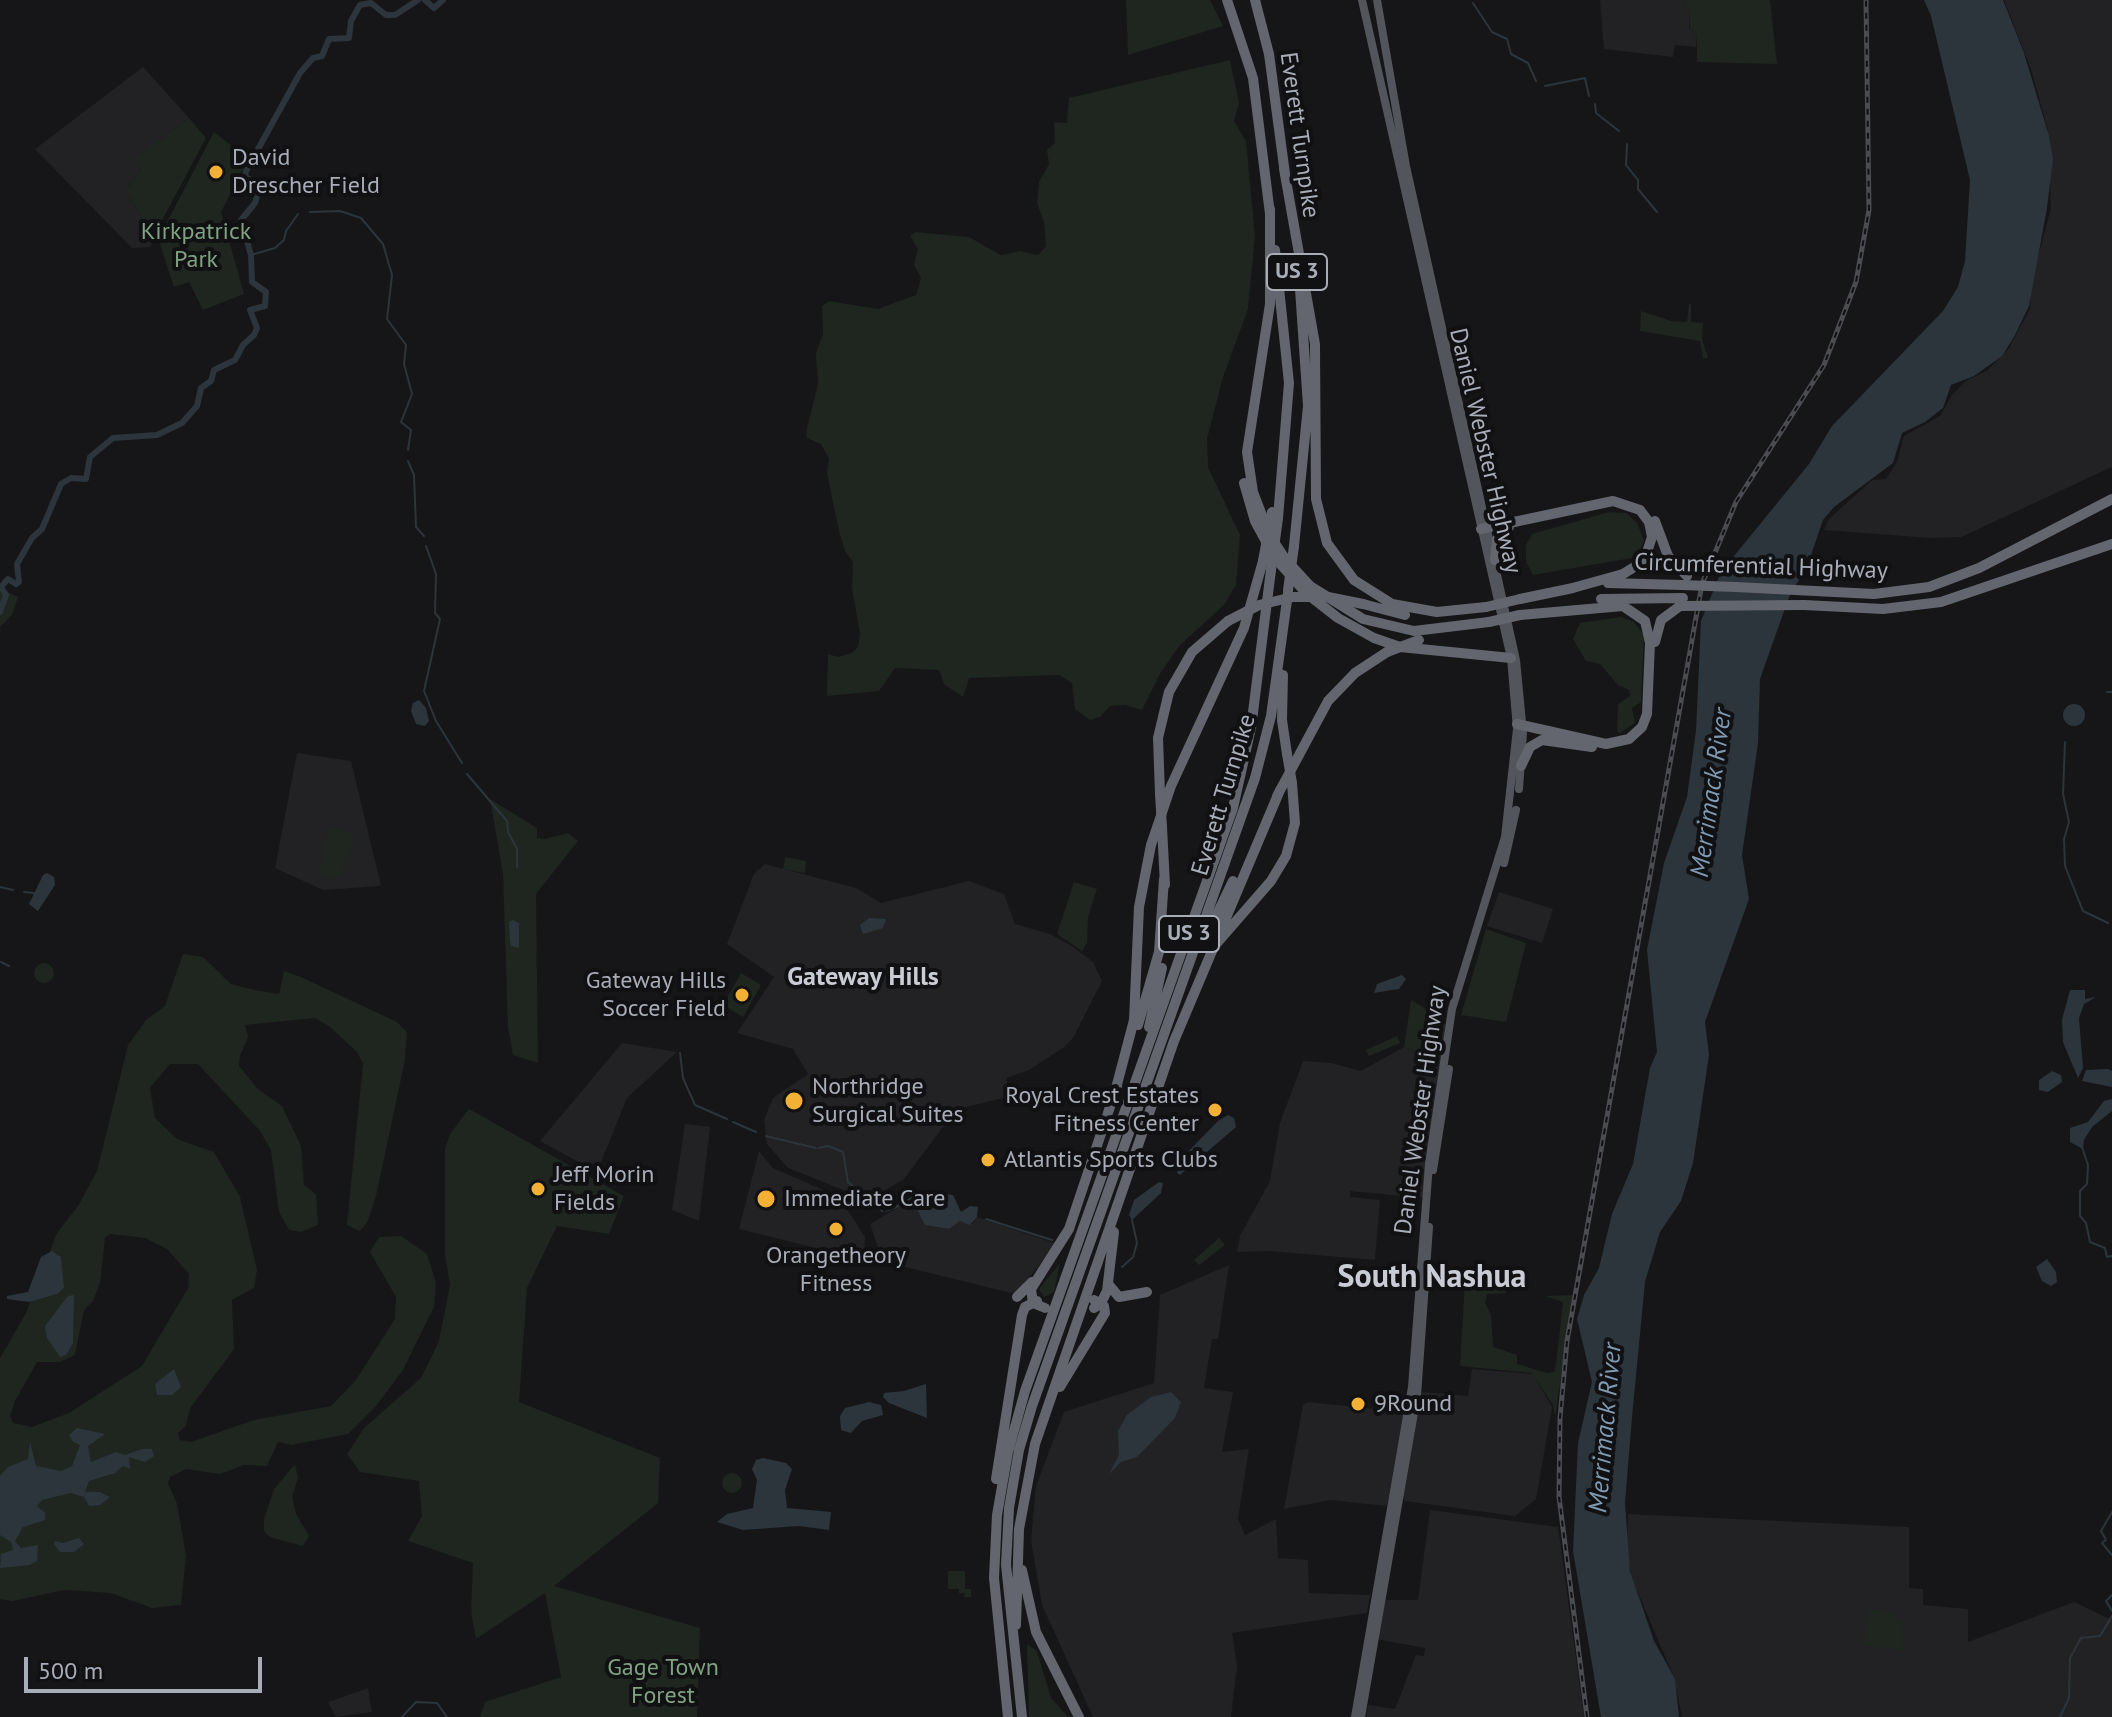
<!DOCTYPE html>
<html>
<head>
<meta charset="utf-8">
<style>
  body { margin:0 }
  #map { position:relative; width:2112px; height:1717px; overflow:hidden; background:#161618; font-family:"PT Sans",sans-serif }
  canvas { display:block }
  .scale { position:absolute; left:24px; top:1657px; width:238px; height:36px; box-sizing:border-box; border:4px solid #a8adb8; border-top:0; padding-left:10px; font-size:24px; line-height:28px; white-space:nowrap; color:#a8adb8; -webkit-text-stroke:6px #111113; paint-order:stroke }
</style>
</head>
<body>
<div id="map">
<canvas width="2112" height="1717"></canvas>
<div class="scale">500 m</div>
</div>
<script>
const c = document.querySelector('canvas').getContext('2d');
c.lineJoin = 'round';
function paint(path, color) {
  c.fillStyle = color;
  c.fill(path, 'evenodd');
}
function poly(rows) {
  const path = new Path2D();
  for (const r of rows) {
    if (r.length === 3) {
      path.moveTo(r[0] + r[2], r[1]);
      path.arc(r[0], r[1], r[2], 0, 2 * Math.PI);
      continue;
    }
    path.moveTo(r[0], r[1]);
    for (let i = 2; i < r.length; i += 2) path.lineTo(r[i], r[i + 1]);
  }
  return path;
}
function stroke(path, color, width, dash) {
  c.strokeStyle = color;
  c.lineWidth = width;
  c.lineCap = dash ? 'butt' : 'round';
  c.setLineDash(dash || []);
  c.stroke(path);
}
function drawText(font, color, halo, rows, align = 'center') {
  c.font = font + ' "PT Sans",sans-serif';
  c.lineWidth = 8;
  c.setLineDash([]);
  c.textBaseline = 'middle';
  c.strokeStyle = halo;
  c.fillStyle = color;
  for (const [text, x, y, turn = 0] of rows) {
    c.save();
    c.translate(x, y);
    c.rotate((+turn || 0) * Math.PI / 180);
    c.textAlign = isNaN(turn) ? turn : align;
    if (halo) c.strokeText(text, 0, 0);
    c.fillText(text, 0, 0);
    c.restore();
  }
}
paint(poly([
  [1600,0,1684,0,1690,14,1689,28,1697,35,1696,47,1675,45,1673,57,1604,49],
  [2004,0,2112,0,2112,467,1961,537,1931,538,1824,530,1829,519,1872,480,1886,479,1897,462,1904,436,1940,416,1952,395,1966,381,1988,370,2009,348,2030,309,2031,283,2051,208,2048,131,2031,69],
  [143,67,189,118,137,158,141,170,126,191,153,237,151,247,132,248,35,149],
  [297,753,351,761,381,886,323,890,275,868],
  [765,864,856,888,881,903,969,881,1004,894,1015,924,1050,934,1072,946,1093,962,1102,981,1073,1038,1063,1048,1029,1070,1006,1078,1009,1090,1003,1098,966,1107,952,1115,904,1179,861,1205,846,1191,788,1168,767,1144,764,1120,773,1098,808,1074,793,1049,737,1033,774,977,727,944,754,874],
  [1499,892,1553,909,1542,943,1487,926],
  [622,1043,677,1052,627,1098,597,1172,540,1141],
  [1404,1047,1442,1060,1423,1198,1350,1191,1350,1197,1380,1200,1375,1260,1269,1251,1237,1252,1240,1236,1270,1181,1280,1123,1303,1061,1331,1063,1361,1071],
  [685,1124,710,1127,699,1221,672,1210],
  [759,1151,773,1168,830,1193,843,1203,865,1237,864,1255,856,1258,739,1229],
  [907,1202,916,1203,925,1225,949,1229,960,1221,972,1224,977,1217,1057,1244,1015,1294,889,1263,880,1253,870,1224],
  [1229,1265,1218,1339,1212,1339,1204,1388,1233,1392,1222,1452,1249,1449,1238,1519,1245,1535,1276,1519,1278,1558,1308,1560,1309,1593,1370,1595,1367,1613,1232,1633,1237,1666,1231,1717,1093,1717,1042,1605,1031,1541,1036,1486,1064,1412,1154,1383,1160,1295],
  [1472,1369,1533,1374,1552,1407,1536,1499,1515,1516,1405,1501,1403,1498,1422,1392,1468,1396],
  [1308,1402,1404,1412,1387,1506,1330,1500,1284,1509,1303,1405],
  [1430,1510,1558,1527,1584,1717,1366,1717,1368,1705,1395,1709,1416,1655,1424,1656,1425,1648,1376,1639,1384,1600,1418,1600],
  [1628,1514,1909,1527,1909,1588,1923,1589,1923,1605,1968,1609,1968,1642,2074,1602,2112,1620,2112,1717,1682,1717,1673,1675,1633,1581,1627,1556],
  [368,1688,372,1712,336,1717,328,1702]
]), '#222225');
paint(poly([
  [1126,0,1210,0,1223,26,1128,55],
  [1684,0,1770,0,1777,64,1697,62,1697,35,1690,28,1690,14],
  [1230,60,1239,103,1234,121,1246,141,1255,236,1248,309,1223,377,1207,439,1208,467,1240,535,1236,585,1224,605,1180,645,1161,672,1142,710,1125,705,1110,706,1100,717,1090,720,1075,709,1072,683,1059,675,969,678,963,697,944,684,939,670,895,668,879,691,827,696,828,654,838,657,852,653,858,647,860,634,852,588,853,562,845,551,839,531,827,473,829,459,821,444,807,438,806,432,818,384,816,353,823,334,822,306,829,301,878,309,916,295,921,278,914,265,918,249,910,236,915,232,969,237,1001,255,1020,251,1038,255,1046,246,1044,222,1037,203,1039,182,1049,164,1047,150,1055,143,1054,122,1067,123,1069,98],
  [189,118,206,138,153,237,126,191,141,170,136,158],
  [214,132,248,159,221,212,244,294,203,310,189,282,174,287,160,244,165,226],
  [1689,304,1691,304,1691,322,1703,323,1702,339,1708,358,1703,358,1700,341,1640,331,1641,311,1671,321,1687,322],
  [1609,512,1626,513,1637,523,1644,540,1639,552,1632,558,1533,575,1526,562,1526,545,1532,534],
  [0,588,18,597,12,615,0,627],
  [1621,617,1634,622,1644,635,1641,702,1632,708,1635,723,1620,733,1617,730,1618,704,1630,696,1629,690,1618,685,1600,664,1586,661,1573,639,1580,623],
  [490,799,537,828,537,838,545,839,568,833,578,841,536,894,538,1063,513,1055,508,1027,503,874],
  [329,827,357,835,338,879,319,874],
  [785,857,806,861,805,873,783,869],
  [1074,882,1097,889,1088,917,1087,943,1082,951,1057,934],
  [1486,929,1526,943,1506,1022,1461,1015],
  [183,954,203,957,231,984,254,990,279,994,284,971,301,977,397,1022,407,1032,405,1060,376,1196,367,1223,360,1231,347,1225,363,1064,357,1052,329,1026,315,1018,245,1025,248,1037,240,1056,239,1066,258,1089,282,1106,301,1146,304,1185,316,1194,318,1225,301,1232,289,1230,279,1212,271,1150,260,1131,198,1064,170,1064,150,1088,155,1118,177,1139,214,1152,240,1197,257,1270,254,1288,232,1300,234,1349,191,1407,185,1427,178,1433,180,1440,191,1442,254,1420,331,1406,356,1380,395,1319,396,1297,370,1252,379,1237,401,1236,427,1254,436,1283,434,1307,403,1370,376,1406,348,1434,291,1445,278,1442,267,1466,244,1465,220,1474,186,1469,170,1477,168,1483,177,1504,186,1556,181,1605,152,1608,111,1593,64,1590,13,1601,0,1599,0,1358,26,1313,57,1233,78,1206,97,1171,128,1045,146,1020,165,1006],
  [111,1234,145,1238,167,1249,189,1274,188,1288,142,1366,69,1413,32,1427,13,1423,10,1416,15,1401,37,1362,60,1362,75,1355,84,1310,93,1301,100,1283,105,1237],
  [44,973,10],
  [741,973,761,985,743,1017,723,1005],
  [1411,1000,1436,1015,1447,1027,1442,1060,1404,1047],
  [1397,1036,1400,1043,1369,1056,1366,1050],
  [469,1109,624,1196,609,1234,557,1226,527,1288,519,1402,660,1458,658,1503,554,1586,700,1628,697,1717,480,1717,485,1702,561,1677,545,1593,476,1639,471,1613,473,1563,408,1541,422,1516,419,1481,360,1472,347,1454,364,1428,421,1378,439,1341,450,1285,445,1253,445,1149,450,1134],
  [1219,1238,1225,1245,1199,1265,1194,1260],
  [1060,1263,1054,1292,1044,1297,1039,1289],
  [1465,1281,1504,1289,1506,1293,1487,1294,1485,1303,1491,1315,1493,1347,1517,1355,1517,1364,1547,1373,1554,1372,1556,1365,1563,1302,1545,1296,1573,1295,1555,1417,1553,1405,1532,1373,1460,1366],
  [295,1464,298,1478,292,1497,296,1514,309,1536,303,1546,270,1537,264,1531,264,1519,274,1489],
  [732,1483,10],
  [948,1571,965,1571,965,1589,971,1589,971,1597,964,1597,965,1593,959,1593,959,1589,948,1589],
  [1868,1609,1890,1612,1897,1618,1903,1630,1904,1650,1864,1646],
  [1027,1644,1037,1651,1051,1698,1068,1717,1029,1717]
]), '#1e261f');
paint(poly([
  [1924,0,2003,0,2024,53,2049,136,2053,159,2047,208,2029,306,2014,337,2002,356,1974,376,1951,385,1943,408,1925,422,1902,433,1893,463,1834,507,1823,520,1808,564,1789,597,1760,679,1758,743,1742,855,1749,899,1705,1022,1709,1055,1693,1163,1681,1201,1660,1232,1645,1282,1632,1417,1625,1503,1630,1571,1654,1641,1675,1679,1679,1717,1601,1717,1573,1551,1578,1443,1592,1382,1577,1319,1584,1295,1599,1268,1612,1214,1633,1164,1650,1068,1657,1052,1647,950,1664,863,1687,797,1696,731,1701,621,1721,572,1809,464,1832,426,1943,311,1958,287,1965,261,1970,180,1931,16],
  [419,700,426,708,429,721,425,726,416,724,411,711,413,703],
  [2074,715,11],
  [47,873,54,877,55,885,38,911,29,904,43,875],
  [869,918,886,919,883,928,863,934,860,925],
  [513,920,519,923,519,948,511,946,510,941,509,922],
  [1402,975,1406,979,1399,989,1374,993,1377,984],
  [2070,990,2085,990,2085,999,2096,997,2084,1004,2079,1018,2083,1068,2078,1078,2063,1042,2062,1020],
  [2108,1069,2112,1071,2112,1087,2082,1081,2086,1070],
  [2052,1071,2061,1075,2062,1082,2048,1092,2039,1090,2039,1080],
  [2112,1099,2112,1111,2092,1127,2084,1140,2083,1149,2070,1142,2070,1128,2088,1122,2104,1101],
  [1228,1115,1234,1118,1236,1127,1180,1175,1177,1173,1182,1158,1218,1121],
  [1159,1182,1163,1183,1161,1193,1132,1220,1129,1215,1134,1200],
  [922,1191,953,1195,961,1212,970,1206,978,1207,977,1217,970,1225,960,1221,949,1229,925,1225,913,1202,883,1213],
  [52,1251,61,1257,64,1288,57,1294,29,1302,7,1299,7,1296,28,1292,41,1257],
  [2047,1259,2056,1272,2057,1282,2051,1286,2042,1281,2036,1267],
  [74,1295,73,1343,66,1355,60,1357,47,1338,45,1326,68,1296],
  [174,1369,181,1387,172,1395,157,1395,155,1384],
  [926,1384,927,1418,889,1403,883,1397,884,1393,904,1391],
  [1171,1392,1181,1402,1175,1418,1137,1457,1121,1462,1109,1474,1119,1455,1118,1431,1127,1415,1151,1397],
  [869,1402,881,1405,883,1415,862,1421,851,1433,841,1430,840,1416,845,1408],
  [77,1428,105,1434,88,1446,91,1462,116,1452,125,1455,142,1449,152,1449,154,1456,145,1462,129,1457,130,1469,123,1466,115,1473,89,1481,85,1492,100,1492,110,1497,100,1505,89,1506,84,1497,71,1493,42,1500,37,1506,45,1513,45,1520,23,1527,15,1541,21,1548,38,1545,37,1561,30,1565,0,1568,1,1554,13,1550,11,1542,0,1535,0,1476,8,1467,28,1459,30,1442,36,1466,61,1471,72,1466,80,1445,73,1442,69,1435],
  [763,1458,786,1463,792,1469,785,1490,787,1508,831,1512,829,1530,799,1526,743,1530,717,1522,727,1514,753,1508,757,1480,752,1469,756,1460],
  [79,1538,84,1544,74,1552,60,1552,54,1544,55,1541,63,1543]
]), '#2c353c');
stroke(poly([
  [1473,3,1492,32,1507,39,1511,54,1528,63,1536,81],
  [1545,86,1585,78,1589,96],
  [1595,104,1596,113,1619,131],
  [1627,144,1626,165,1638,180,1638,189,1657,212],
  [310,212,340,211,361,218,383,244,392,275,387,319,406,345,404,364,412,394,401,422,411,430,408,450],
  [251,255,275,248,284,240,286,231,298,214],
  [408,461,414,475,416,527,424,536],
  [426,546,436,574,435,613,440,619,424,691,436,721,462,763],
  [2107,692,2112,692],
  [2065,742,2063,794,2069,822,2064,839,2065,866,2083,911,2108,923],
  [467,774,507,821,508,832,517,849,517,867],
  [0,887,13,890],
  [24,892,34,893],
  [1,962,9,966],
  [680,1053,683,1078,695,1105,727,1119],
  [733,1122,756,1132],
  [766,1136,816,1148],
  [2082,1147,2088,1165,2087,1184,2080,1191,2080,1216,2086,1223,2090,1242,2105,1248,2107,1257,2112,1256],
  [819,1148,828,1146,843,1152,848,1182,867,1198],
  [877,1206,882,1211],
  [986,1219,1052,1240],
  [1122,1267,1133,1257,1137,1243,1132,1220],
  [2112,1512,2101,1531,2106,1540,2102,1543,2112,1555],
  [2112,1595,2106,1601,2112,1611],
  [402,1717,416,1702,437,1703,447,1717],
  [2060,1717,2069,1698,2070,1658,2081,1638,2100,1636,2112,1616]
]), '#2c353c', 2);
stroke(poly([
  [425,0,434,8,443,0],
  [0,612,6,595,1,587,8,579,16,584,19,582,17,564,32,538,42,529,61,484,71,478,86,479,90,457,113,438,157,435,182,423,197,406,201,388,211,381,214,370,235,360,243,345,254,335,257,328,250,310,265,306,266,292,252,282,251,255,241,220,255,203,258,193,255,182,245,177,246,171,300,73,313,58,322,56,329,39,349,38,351,21,360,5,371,3,386,15,395,15,418,0]
]), '#2c353c', 6);
stroke(poly([
  [1377,0,1406,166,1516,660,1523,733,1519,789],
  [1504,863,1516,810],
  [1433,1170,1449,1069],
  [1355,1717,1412,1387,1429,1164,1452,1009,1505,837,1517,729,1511,658,1362,0],
  [1361,1717,1417,1396,1429,1227]
]), '#53555c', 8);
stroke(poly([
  [1227,0,1253,78,1270,214],
  [1255,0,1269,54,1285,174],
  [1284,169,1315,344,1316,499,1327,543,1354,580,1392,604,1437,612,1486,607],
  [1270,209,1270,304,1247,452,1253,492,1270,536,1286,560,1310,586,1363,619,1414,631,1489,622],
  [1275,250,1289,383,1278,518],
  [1244,483,1255,521,1275,558,1306,593,1338,618,1374,638,1400,647,1511,658],
  [1655,521,1668,556,1687,576],
  [1481,529,1613,501,1640,510,1649,522,1652,537,1644,561,1623,574,1569,589],
  [1294,546,1308,406,1300,289],
  [1495,560,1497,539,1509,527],
  [1608,583,1682,585],
  [1736,587,1874,594,1929,587,1979,568,2112,499],
  [1520,599,1573,588],
  [1601,599,1683,598],
  [1363,604,1405,615],
  [1804,605,1883,609,1941,602,2112,544],
  [1655,642,1661,620,1680,606],
  [1283,675,1282,720,1287,754],
  [1517,724,1606,744,1629,739,1642,727,1647,714,1650,643,1645,621,1623,606,1520,615],
  [1521,766,1530,747,1542,740,1592,747],
  [1160,794,1158,738,1169,692,1192,652,1228,621],
  [1277,796,1328,701,1355,673,1387,652],
  [1162,827,1165,885],
  [1205,939,1233,881],
  [1217,943,1271,881,1286,856,1295,823,1292,783],
  [1138,1025,1159,952,1164,879],
  [1149,1027,1162,968],
  [1115,1092,1134,1020,1139,907,1151,845,1171,786,1244,628,1263,561],
  [1109,1285,1119,1297,1147,1292],
  [1017,1297,1032,1282],
  [1045,1308,1033,1303,1031,1289,1069,1229,1117,1086],
  [1094,1308,1101,1303,1107,1291,1114,1232],
  [1060,1387,1105,1313,1104,1306,1094,1300],
  [996,1479,1022,1315,1025,1307,1037,1301],
  [1022,1570,1036,1632,1079,1717],
  [1016,1625,1019,1529,1035,1444,1174,1041,1280,790],
  [1008,1717,994,1578,997,1515,1008,1452,1025,1391,1233,808,1251,728,1271,570],
  [1022,1717,1006,1565,1009,1508,1019,1450,1032,1406,1255,778,1271,716,1288,593]
]), '#63666e', 10);
const rail = poly([
  [1587,1717,1559,1497,1560,1418,1567,1341,1702,584,1736,502,1824,365,1856,282,1869,210,1866,0]
]);
stroke(rail, '#4a4c52', 5);
stroke(rail, '#111113', 2, [6]);
stroke(poly([
  [1263,561,1272,512],
  [1271,570,1278,518],
  [1682,585,1736,587],
  [1288,590,1294,546],
  [1680,606,1804,605],
  [1486,607,1520,599],
  [1228,621,1259,605,1293,597,1328,597,1363,604],
  [1489,622,1520,615],
  [1387,652,1419,640],
  [1287,754,1292,783],
  [1160,794,1162,827]
]), '#63666e', 10);
for (const [x, y, r, color] of [
  [216,172,8,"#f2b134"],
  [742,995,8,"#f2b134"],
  [794,1101,10,"#f2b134"],
  [1215,1110,8,"#f2b134"],
  [988,1160,8,"#f2b134"],
  [538,1189,8,"#f2b134"],
  [766,1199,10,"#f2b134"],
  [836,1229,8,"#f2b134"],
  [1358,1404,8,"#f2b134"]
]) {
  const dot = new Path2D();
  dot.arc(x, y, r, 0, 2 * Math.PI);
  c.fillStyle = color;
  c.fill(dot);
  stroke(dot, '#111113', 3);
}
for (const [x, y, w] of [
  [1297,272,60],
  [1189,934,60]
]) {
  const box = new Path2D();
  box.roundRect(x - w / 2, y - 18, w, 36, 6);
  c.fillStyle = '#111113';
  c.fill(box);
  stroke(box, '#a8adb8', 2);
}
drawText('bold 22px', '#a8adb8', null, [
  ["US 3",1297,272],
  ["US 3",1189,934]
]);
drawText('24px', '#a8adb8', '#111113', [
  ["Everett Turnpike",1299,135,82],
  ["Daniel Webster Highway",1485,451,77],
  ["Circumferential Highway",1761,567,2],
  ["Everett Turnpike",1224,795,-73],
  ["Daniel Webster Highway",1421,1110,-82]
]);
drawText('24px', '#a8adb8', '#111113', [
  ["David",232,158],
  ["Drescher Field",232,186],
  ["Gateway Hills",726,981,"right"],
  ["Soccer Field",726,1009,"right"],
  ["Northridge",812,1087],
  ["Surgical Suites",812,1115],
  ["Royal Crest Estates",1199,1096,"right"],
  ["Fitness Center",1199,1124,"right"],
  ["Atlantis Sports Clubs",1004,1160],
  ["Jeff Morin",554,1175],
  ["Fields",554,1203],
  ["Immediate Care",784,1199],
  ["Orangetheory",836,1256,"center"],
  ["Fitness",836,1284,"center"],
  ["9Round",1374,1404]
], 'left');
drawText('24px', '#7fa381', '#111113', [
  ["Kirkpatrick",196,232],
  ["Park",196,260],
  ["Gage Town",663,1668],
  ["Forest",663,1696]
]);
drawText('italic 26px', '#7f9bb3', '#111113', [
  ["Merrimack River",1712,793,-82],
  ["Merrimack River",1606,1428,-85]
]);
drawText('bold 26px', '#c9ccd4', '#111113', [
  ["Gateway Hills",863,978]
]);
drawText('bold 32px', '#c9ccd4', '#111113', [
  ["South Nashua",1432,1278]
]);
</script>
</body>
</html>
